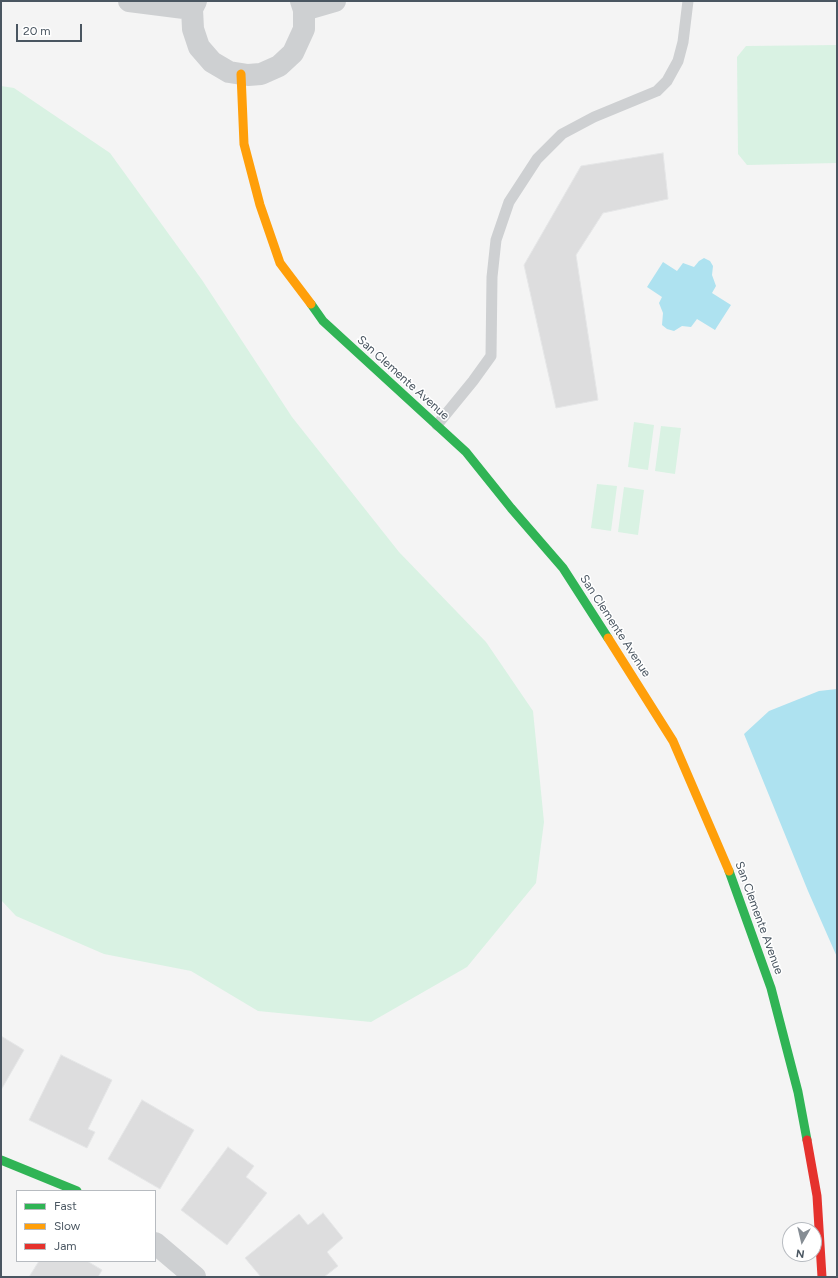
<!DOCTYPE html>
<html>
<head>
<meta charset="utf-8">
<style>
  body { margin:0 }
  #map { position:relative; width:838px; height:1278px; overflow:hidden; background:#f4f4f4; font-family:Figtree,sans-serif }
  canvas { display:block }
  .frame { position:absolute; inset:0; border:2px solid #4a5661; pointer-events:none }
  .legend { position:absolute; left:16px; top:1190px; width:140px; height:72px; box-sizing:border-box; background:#fff; border:1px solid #b7bbc0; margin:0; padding:5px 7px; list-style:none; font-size:12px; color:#4a5661 }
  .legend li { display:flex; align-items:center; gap:8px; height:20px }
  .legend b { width:20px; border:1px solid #b7bbc0 }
  .north { position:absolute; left:782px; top:1222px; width:40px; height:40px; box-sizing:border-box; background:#fff; border:1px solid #b7bbc0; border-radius:50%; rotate:188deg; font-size:11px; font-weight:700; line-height:16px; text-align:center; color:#4a5661 }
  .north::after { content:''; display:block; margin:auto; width:14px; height:18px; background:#868d94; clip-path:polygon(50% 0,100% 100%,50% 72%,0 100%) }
  .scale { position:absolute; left:16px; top:24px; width:66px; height:18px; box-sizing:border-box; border:2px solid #4a5661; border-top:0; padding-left:5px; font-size:12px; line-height:14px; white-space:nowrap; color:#4a5661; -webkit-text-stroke:3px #fff; paint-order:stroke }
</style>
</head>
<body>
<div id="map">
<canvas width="838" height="1278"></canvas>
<div class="frame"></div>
<ul class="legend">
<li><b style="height:5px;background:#30b455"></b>Fast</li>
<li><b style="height:5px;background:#ff9f0a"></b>Slow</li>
<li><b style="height:5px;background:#e5322d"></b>Jam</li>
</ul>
<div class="north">N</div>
<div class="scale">20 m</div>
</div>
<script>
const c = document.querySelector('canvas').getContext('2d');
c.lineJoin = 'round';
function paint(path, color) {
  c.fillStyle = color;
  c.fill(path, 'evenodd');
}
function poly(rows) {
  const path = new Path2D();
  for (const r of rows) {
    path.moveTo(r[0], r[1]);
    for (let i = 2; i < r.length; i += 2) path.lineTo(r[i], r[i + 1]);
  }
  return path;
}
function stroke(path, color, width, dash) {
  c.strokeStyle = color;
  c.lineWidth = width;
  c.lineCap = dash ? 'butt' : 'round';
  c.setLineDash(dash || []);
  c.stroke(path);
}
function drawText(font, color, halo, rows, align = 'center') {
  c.font = font + ' Figtree,sans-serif';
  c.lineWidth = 3;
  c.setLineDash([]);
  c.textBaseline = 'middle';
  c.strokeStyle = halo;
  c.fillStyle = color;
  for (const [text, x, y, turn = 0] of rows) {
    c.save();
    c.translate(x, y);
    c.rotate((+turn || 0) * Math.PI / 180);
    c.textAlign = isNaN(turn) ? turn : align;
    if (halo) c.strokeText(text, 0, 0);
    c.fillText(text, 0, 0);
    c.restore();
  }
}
paint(poly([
  [837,45,837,163,747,165,738,154,737,57,746,46],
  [1,86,14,88,110,153,202,280,292,417,399,552,486,642,533,711,544,822,536,883,467,967,371,1022,258,1011,191,971,104,954,16,916,1,900],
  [634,422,654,425,648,470,628,467],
  [661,426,681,428,675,474,655,471],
  [597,484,617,486,611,531,591,528],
  [624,487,644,490,638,535,618,532]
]), '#d9f2e3');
paint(poly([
  [704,258,710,261,713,266,712,275,716,286,712,293,731,305,715,330,697,319,691,327,682,326,674,331,667,329,662,325,663,313,659,303,662,297,647,287,663,262,677,271,683,263,694,267,699,261],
  [837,689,837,957,808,891,744,734,769,711,819,691]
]), '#aee2f0');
const building = poly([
  [663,153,668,199,603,213,576,255,598,400,556,408,524,265,581,166,663,153],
  [1,1036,24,1050,1,1090,1,1036],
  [61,1055,112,1080,88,1129,95,1132,87,1148,29,1120,61,1055],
  [142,1100,194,1130,160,1189,108,1159,142,1100],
  [228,1147,254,1166,246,1177,267,1193,227,1245,181,1210,228,1147],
  [323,1213,343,1238,327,1252,338,1266,324,1277,261,1277,245,1258,299,1214,308,1225,323,1213],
  [39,1261,87,1261,102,1270,98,1277,29,1277,39,1261]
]);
paint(building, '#ddddde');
stroke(building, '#e5e6e7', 1);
stroke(poly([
  [437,425,473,381,491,356,492,277,496,240,509,202,537,159,562,134,594,117,657,91,667,81,678,61,683,42,688,1]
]), '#ced0d2', 11);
stroke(poly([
  [129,1,192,9],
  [196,1,192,9,193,29,199,47,212,62,229,72,248,75,261,74,279,66,293,53,304,29,304,10,301,1],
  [304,10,335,1],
  [155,1243,195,1277]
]), '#ced0d2', 22);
stroke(poly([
  [311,304,323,321,466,452,511,508,563,568,608,638],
  [729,871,771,988,798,1092,807,1140],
  [1,1160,77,1191]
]), '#30b455', 9);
stroke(poly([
  [241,74,244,144,260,205,280,263,311,304],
  [608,638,673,741,729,871]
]), '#ff9f0a', 9);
stroke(poly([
  [807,1140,817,1196,822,1277]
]), '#e5322d', 9);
drawText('12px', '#4a5661', '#fff', [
  ["San Clemente Avenue",403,378,42],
  ["San Clemente Avenue",615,626,57],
  ["San Clemente Avenue",759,918,70]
]);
</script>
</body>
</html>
